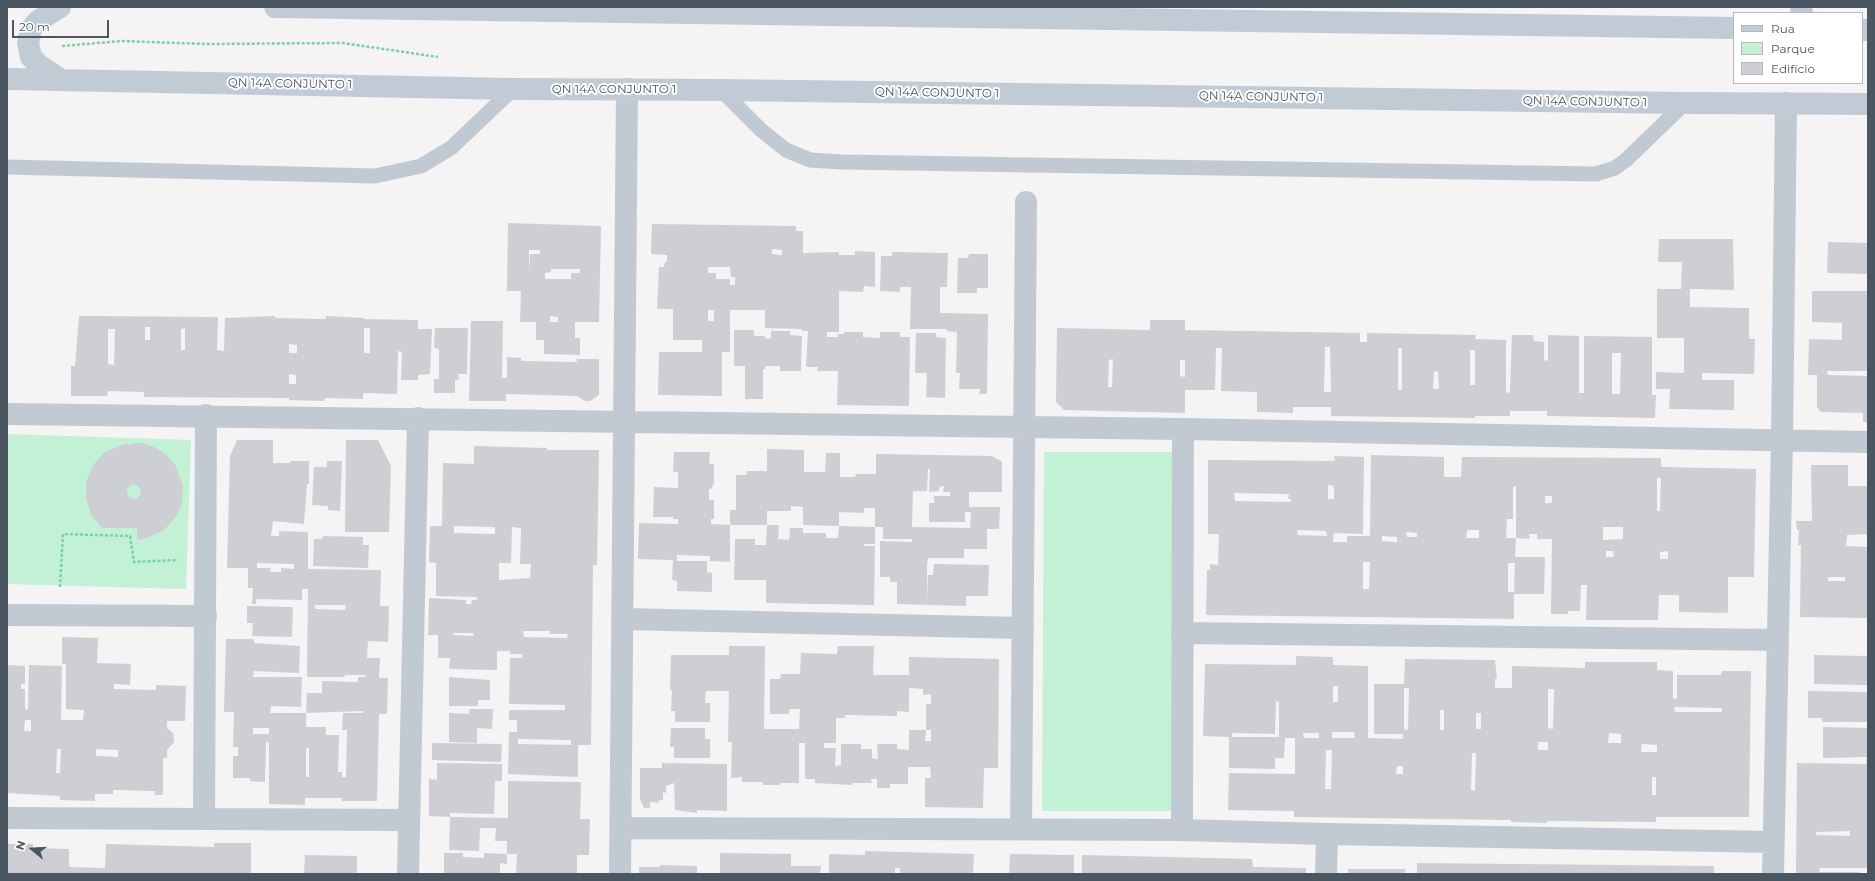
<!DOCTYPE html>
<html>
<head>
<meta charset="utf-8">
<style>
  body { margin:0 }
  #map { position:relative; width:1875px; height:881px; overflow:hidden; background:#f5f3f3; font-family:Montserrat,sans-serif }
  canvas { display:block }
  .frame { position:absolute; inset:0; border:8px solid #4a5661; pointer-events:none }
  .legend { position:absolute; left:1733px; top:12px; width:130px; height:72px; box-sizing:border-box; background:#fff; border:1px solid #b7bbc0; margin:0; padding:5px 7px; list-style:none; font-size:12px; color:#4a5661 }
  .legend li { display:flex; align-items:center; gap:8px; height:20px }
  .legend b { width:20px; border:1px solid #b7bbc0 }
  .north { position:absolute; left:12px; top:829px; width:40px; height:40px; -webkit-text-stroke:3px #fff; paint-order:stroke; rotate:288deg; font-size:11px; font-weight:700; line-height:16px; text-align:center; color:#4a5661 }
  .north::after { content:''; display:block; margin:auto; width:14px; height:18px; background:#4a5661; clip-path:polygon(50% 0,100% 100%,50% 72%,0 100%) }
  .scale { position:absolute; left:12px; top:20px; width:97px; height:18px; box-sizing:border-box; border:2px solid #4a5661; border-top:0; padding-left:5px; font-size:12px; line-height:14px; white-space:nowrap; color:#4a5661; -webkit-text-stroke:3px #fff; paint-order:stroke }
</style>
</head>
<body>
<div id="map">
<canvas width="1875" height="881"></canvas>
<div class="frame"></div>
<ul class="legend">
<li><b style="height:5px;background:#c1cbd6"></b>Rua</li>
<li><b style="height:11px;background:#c3f1d5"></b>Parque</li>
<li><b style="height:11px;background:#cdcfd5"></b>Edifício</li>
</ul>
<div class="north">N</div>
<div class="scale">20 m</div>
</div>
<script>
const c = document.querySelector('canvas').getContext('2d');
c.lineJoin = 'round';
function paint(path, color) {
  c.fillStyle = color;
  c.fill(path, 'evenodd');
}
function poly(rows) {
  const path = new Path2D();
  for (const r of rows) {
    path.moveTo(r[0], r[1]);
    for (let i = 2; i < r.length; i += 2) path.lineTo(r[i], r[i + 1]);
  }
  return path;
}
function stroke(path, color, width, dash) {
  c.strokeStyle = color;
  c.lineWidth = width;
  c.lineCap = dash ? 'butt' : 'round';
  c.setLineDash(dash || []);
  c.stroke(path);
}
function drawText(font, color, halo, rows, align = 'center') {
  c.font = font + ' Montserrat,sans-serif';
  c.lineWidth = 4;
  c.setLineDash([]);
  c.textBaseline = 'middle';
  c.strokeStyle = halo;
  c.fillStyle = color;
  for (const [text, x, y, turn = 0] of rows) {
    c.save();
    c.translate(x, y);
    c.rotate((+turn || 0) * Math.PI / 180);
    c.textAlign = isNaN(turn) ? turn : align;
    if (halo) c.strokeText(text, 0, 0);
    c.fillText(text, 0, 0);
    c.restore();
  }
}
paint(poly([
  [7,434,191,440,186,589,7,584],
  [1044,452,1175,452,1173,811,1042,811]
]), '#c3f1d5');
paint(poly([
  [508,223,601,226,599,322,575,322,575,338,580,338,580,355,544,354,544,340,536,340,536,322,520,322,521,291,507,291],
  [529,250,540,250,540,254,530,254,529,272],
  [551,269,580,269,580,273,571,273,571,279,545,279,545,273,551,272],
  [550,316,558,317,558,322,550,322],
  [652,224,796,226,796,231,803,231,803,253,839,252,839,255,855,255,855,251,875,252,875,287,864,286,863,292,839,291,839,332,827,332,827,337,838,337,838,334,844,334,844,332,863,332,863,337,880,338,880,332,900,332,900,337,910,337,909,406,837,405,838,371,817,371,818,367,806,367,808,331,802,331,802,329,765,328,765,310,730,310,730,352,722,352,722,396,658,395,659,352,702,352,702,340,673,340,673,309,657,309,659,267,664,267,665,262,667,262,667,255,651,254],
  [772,249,782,250,782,255,772,254],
  [708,267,730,267,731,277,735,277,735,285,730,285,730,279,716,279,716,273,708,273],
  [708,310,714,310,714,321,708,321],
  [1659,239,1733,239,1734,290,1690,289,1690,307,1749,308,1749,339,1755,339,1754,374,1702,373,1702,380,1734,380,1734,410,1669,409,1670,389,1656,389,1656,372,1684,373,1684,338,1657,338,1657,289,1681,289,1682,262,1658,262],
  [1828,242,1868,243,1868,274,1827,273],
  [892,252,948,253,947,287,940,287,940,313,988,314,987,394,979,394,980,389,959,389,960,373,956,373,957,332,947,331,947,329,910,329,911,287,900,287,900,292,880,291,881,256,892,256],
  [969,254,988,254,988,288,977,288,977,293,957,293,958,258,968,258],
  [1812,291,1868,291,1868,371,1827,371,1828,375,1868,376,1868,422,1863,422,1863,413,1821,412,1817,407,1817,375,1808,375,1809,339,1842,340,1842,323,1812,322],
  [79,316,218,317,217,350,224,351,225,318,275,316,275,318,326,319,326,316,364,318,364,319,418,320,418,329,432,329,430,374,418,375,418,380,401,380,402,352,398,351,397,394,363,393,363,399,325,398,324,401,289,400,289,398,144,397,144,392,108,391,107,396,71,396,71,366,75,366],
  [145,327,150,327,150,340,145,340],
  [185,328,185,350,181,350,181,329],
  [364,328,370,328,370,353,364,353],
  [108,329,115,329,114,365,108,364],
  [289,344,297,345,297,353,289,353],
  [289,374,296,375,296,384,289,384],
  [1150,320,1185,320,1185,330,1360,333,1360,342,1367,342,1367,333,1476,335,1475,339,1506,340,1506,392,1510,393,1512,335,1533,335,1534,341,1544,342,1544,360,1548,361,1548,335,1579,336,1579,393,1584,393,1584,336,1652,337,1652,395,1656,395,1655,418,1547,416,1547,411,1510,411,1510,416,1475,416,1475,418,1331,416,1331,407,1293,407,1293,413,1257,412,1257,392,1221,391,1222,348,1216,348,1215,390,1185,390,1185,413,1064,410,1056,402,1057,328,1150,330],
  [1325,347,1330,347,1331,392,1324,392],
  [1398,348,1402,348,1402,390,1398,390],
  [1470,350,1475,350,1475,385,1470,385],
  [1612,353,1621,353,1620,394,1612,394],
  [1113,359,1112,387,1108,387,1109,360],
  [1180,360,1185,360,1185,377,1180,376],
  [1438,371,1439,389,1433,389,1434,372],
  [471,321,503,321,502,378,507,378,507,357,521,358,521,361,577,362,576,359,599,359,599,395,590,401,585,401,577,396,506,394,506,401,469,401],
  [435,328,468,328,467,374,458,374,459,380,455,380,455,393,434,393,434,379,439,379,439,349,434,348],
  [734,330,754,330,754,336,765,336,765,339,771,338,771,331,790,331,790,335,802,336,801,371,780,371,780,366,765,366,765,369,763,369,763,399,745,399,745,366,734,366],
  [916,333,936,333,936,337,946,338,945,398,926,397,927,373,915,373],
  [237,440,273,440,273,463,290,463,290,461,309,461,309,484,307,484,304,524,273,521,271,536,279,536,279,531,308,532,308,569,381,570,380,606,389,606,388,642,368,641,367,658,380,658,379,678,388,678,387,714,379,714,377,801,342,801,342,798,305,798,305,805,269,804,269,742,266,742,265,782,250,781,250,778,233,778,233,756,238,756,238,747,233,747,234,712,224,712,226,639,254,639,254,643,300,646,299,673,254,671,253,677,302,677,301,707,271,706,270,713,306,713,306,727,326,727,326,735,339,735,338,772,342,772,342,777,346,777,347,730,342,730,343,713,363,713,363,711,306,713,307,693,322,693,322,681,358,682,358,677,365,677,365,675,344,675,345,677,307,677,308,589,302,589,302,600,256,599,256,604,252,604,253,588,248,588,248,568,227,568,230,456],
  [257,563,294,564,294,569,281,568,281,572,270,572,271,568,257,568],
  [315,605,346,605,345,610,315,609],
  [253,728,269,728,269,734,253,734],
  [306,748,309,748,309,777,306,777],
  [346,440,378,440,391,466,389,532,345,532],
  [127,443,127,445,134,444,134,443,143,443,154,447,165,454,175,464,183,486,182,503,176,517,163,531,144,539,137,540,137,528,102,528,92,516,86,499,86,482,93,465,105,452],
  [132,484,138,486,141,490,140,495,136,499,130,498,127,493,127,488],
  [474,446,547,448,547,450,599,450,597,565,593,565,591,745,578,745,578,777,508,774,509,732,517,732,517,720,509,720,509,710,565,710,565,705,509,704,510,658,522,658,522,654,510,654,510,651,497,651,497,670,449,669,450,658,438,658,438,635,428,635,429,598,466,600,466,604,471,604,472,600,477,600,477,597,436,596,436,563,429,562,430,526,442,526,443,463,474,464],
  [454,526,495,527,495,534,454,533],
  [512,527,521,528,520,564,531,564,530,578,499,580,499,563,511,563],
  [523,631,550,631,550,634,568,634,567,638,524,637],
  [453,633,474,633,473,636,453,635],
  [518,739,571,740,571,745,518,744],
  [767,449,804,450,804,472,825,472,826,453,840,453,840,477,856,477,855,474,876,474,876,454,992,456,1001,461,1002,462,1002,492,969,492,969,507,1000,507,999,529,987,529,987,549,964,549,964,558,928,558,927,564,927,602,928,575,933,575,934,564,989,565,988,596,966,596,966,606,897,604,897,582,890,582,890,577,880,577,880,541,912,542,912,539,883,539,883,527,875,527,875,508,864,508,864,513,839,512,839,526,875,527,875,544,864,544,864,546,875,546,874,605,766,603,766,580,734,580,735,539,755,539,755,545,766,545,767,525,730,525,730,510,736,510,736,475,747,475,747,471,767,471],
  [928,469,930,469,929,492,939,491,939,487,944,486,943,492,950,492,950,496,934,496,934,503,929,503,929,522,965,522,965,512,971,512,970,528,912,527,913,491,927,491],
  [791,506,803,507,803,525,839,526,838,538,826,538,826,533,803,533,803,528,790,528,789,540,778,539,779,525,767,525,767,511,791,511],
  [674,452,710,452,709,464,714,464,714,483,711,489,709,489,709,500,714,500,714,519,711,519,711,524,730,525,730,562,710,561,710,556,677,555,677,561,707,561,707,572,712,573,712,592,677,591,677,581,672,580,673,560,638,559,639,523,678,524,678,519,673,519,674,517,653,517,654,487,678,488,678,472,673,472],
  [1371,455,1444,457,1444,477,1461,477,1462,457,1661,458,1661,467,1756,469,1754,577,1728,577,1728,613,1679,612,1679,595,1659,595,1658,620,1586,620,1587,585,1581,585,1580,611,1568,611,1568,614,1551,614,1552,539,1537,539,1537,534,1529,534,1530,539,1516,538,1516,486,1513,487,1513,519,1507,519,1506,538,1516,538,1515,557,1545,557,1544,594,1514,594,1514,619,1206,615,1207,570,1210,570,1210,564,1218,565,1219,534,1208,534,1208,460,1335,461,1334,456,1364,457,1363,534,1334,533,1333,542,1347,542,1347,536,1370,536],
  [1657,478,1661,478,1660,511,1657,511],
  [1328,485,1334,486,1334,499,1328,499],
  [1234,493,1289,494,1288,499,1291,499,1291,502,1235,501],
  [1545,496,1552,496,1552,503,1545,503],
  [1603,527,1623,527,1623,539,1603,540],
  [1297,530,1326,531,1327,536,1298,535],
  [1467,530,1479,530,1479,538,1466,538],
  [1406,532,1417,533,1417,537,1407,537],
  [1382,536,1397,537,1397,542,1382,541],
  [1606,551,1613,551,1614,557,1606,557],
  [1668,551,1668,559,1660,559,1660,552],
  [1363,562,1370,562,1369,589,1363,589],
  [1508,563,1515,563,1514,592,1508,592],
  [327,461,342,461,340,511,328,510,328,506,312,505,314,467,327,467],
  [1811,465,1848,465,1848,486,1868,486,1868,534,1847,535,1846,546,1868,547,1868,618,1800,617,1801,545,1798,545,1799,530,1797,530,1796,521,1812,521],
  [1828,577,1845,577,1845,581,1828,581],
  [323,536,363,537,363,545,369,545,368,568,313,566,314,539,322,539],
  [247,606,293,607,292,637,252,636,253,623,247,623],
  [62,637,98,638,97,663,131,664,130,685,114,684,114,689,156,690,156,685,186,686,185,721,167,721,167,728,173,733,174,742,167,750,167,758,163,758,163,795,155,795,155,791,113,790,113,794,95,794,95,801,60,800,60,796,7,793,7,665,25,666,25,684,21,684,21,689,25,689,25,709,28,710,29,665,62,666,61,720,83,720,84,710,66,709,66,664,62,664],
  [25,720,31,720,31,731,24,731],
  [57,749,61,749,60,773,56,773],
  [96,749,118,750,118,757,96,756],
  [729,646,765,646,764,729,799,729,800,709,789,709,789,714,770,714,770,679,780,679,781,674,800,674,801,653,837,654,838,646,874,646,873,675,909,675,909,657,999,659,998,768,984,768,983,808,925,807,925,778,931,778,930,767,908,767,908,784,890,784,890,788,877,788,877,779,871,779,872,783,852,783,852,785,815,783,815,779,805,779,805,743,799,743,799,783,780,783,780,785,763,785,763,782,742,782,742,777,731,778,732,742,728,742,729,691,706,691,705,703,710,703,710,722,675,722,675,711,671,711,672,690,670,690,671,655,729,655],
  [909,688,923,689,923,695,931,694,931,704,926,704,926,730,931,730,931,741,925,741,926,730,909,730,909,750,897,749,897,744,877,744,878,759,872,758,872,749,861,749,861,744,841,744,841,765,835,766,836,748,824,748,824,743,836,743,836,718,845,718,845,715,897,716,897,711,909,712],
  [1814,655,1868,656,1868,685,1814,684],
  [1296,656,1333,657,1333,665,1368,666,1368,738,1403,739,1403,734,1374,734,1374,684,1404,684,1405,659,1495,660,1497,679,1495,679,1495,688,1512,688,1512,666,1585,668,1585,662,1657,662,1657,670,1673,671,1673,698,1677,699,1677,675,1721,675,1722,671,1751,671,1749,817,1656,817,1656,822,1547,821,1547,823,1511,822,1511,820,1294,817,1294,811,1228,810,1229,773,1295,774,1295,738,1285,738,1284,758,1275,758,1275,769,1229,768,1229,737,1203,736,1205,664,1296,665],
  [1333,686,1338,686,1338,702,1333,702],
  [1404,688,1409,688,1408,730,1404,729],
  [1548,689,1554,689,1553,729,1548,728],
  [1276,701,1279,702,1279,737,1232,737,1232,733,1275,734],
  [1674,707,1722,708,1722,712,1675,712],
  [1440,710,1444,710,1444,730,1440,730],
  [1476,713,1481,713,1481,729,1476,729],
  [1332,732,1354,732,1355,738,1332,738],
  [1303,733,1319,733,1319,738,1304,738],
  [1609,733,1621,734,1621,743,1608,743],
  [1538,742,1548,742,1548,750,1538,750],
  [1642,744,1657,745,1657,752,1641,752],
  [1326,750,1332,750,1331,789,1325,789],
  [1472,753,1476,753,1475,791,1471,790],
  [1397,766,1403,766,1403,774,1396,774],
  [1652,777,1656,777,1656,795,1652,795],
  [449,677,490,680,490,700,478,700,478,706,449,706],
  [1808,691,1868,692,1868,722,1822,722,1822,718,1808,718],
  [469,709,493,709,492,729,477,728,477,743,449,742,449,713,469,714],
  [1823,727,1868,728,1868,868,1820,868,1819,872,1860,872,1860,874,1796,874,1797,763,1866,764,1867,757,1823,758],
  [1850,831,1850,836,1816,835,1816,832],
  [671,728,705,728,705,739,710,739,710,758,674,758,674,747,670,747],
  [432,743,502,744,501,762,432,760],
  [437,763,502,764,502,781,495,781,494,814,450,813,450,817,508,818,508,781,581,782,580,819,590,819,589,855,577,855,577,874,516,874,517,854,507,854,507,841,495,841,496,828,480,828,479,851,449,850,450,817,429,816,429,779,437,780],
  [662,763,727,764,727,811,697,810,697,813,675,810,674,783,666,786,666,793,663,792,663,800,659,800,659,803,650,802,650,808,644,808,640,799,640,768,662,768],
  [214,843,251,843,251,874,7,874,7,844,33,844,33,848,69,849,69,867,105,868,106,844,214,847],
  [865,851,974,854,973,874,900,874,900,868,895,868,895,874,829,874,829,854,865,855],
  [444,853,463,853,463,857,484,858,484,853,507,854,507,864,500,863,500,873,504,874,444,874],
  [720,853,791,854,791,866,821,866,820,874,720,874],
  [1010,854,1074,855,1074,874,1009,874],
  [305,855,357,856,357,874,304,874],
  [1082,855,1252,859,1253,867,1306,868,1306,874,1082,874],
  [1417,863,1714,866,1714,874,1417,874],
  [660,865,697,866,697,874,639,874,639,867,660,867],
  [1348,869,1405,869,1405,874,1348,874]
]), '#cdcfd5');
stroke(poly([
  [62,46,122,41,206,44,343,43,438,57],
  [60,587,63,534,130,536,134,562,178,560]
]), '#7ad0a6', 2.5, [3, 2]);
stroke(poly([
  [721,90,761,130,786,150,810,160,842,162,1596,174,1615,168,1626,160,1685,103],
  [7,167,375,176,421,166,451,148,513,89]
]), '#c1cad2', 15);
stroke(poly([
  [1801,7,1802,13],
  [7,414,1183,429,1868,442],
  [7,615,206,616],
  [623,619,1023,628],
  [1182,633,1777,640],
  [7,818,409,820],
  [204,819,206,415],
  [621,828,1182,830,1327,834,1773,842],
  [1021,829,1026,202],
  [1182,830,1183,429],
  [408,874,418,418],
  [620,874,627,89],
  [1326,874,1327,834],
  [1773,874,1782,440,1786,103]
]), '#c1cad2', 22);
stroke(poly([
  [60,7,38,21,31,29,28,43,31,57,40,66,61,80],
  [275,7,1734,28],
  [1862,30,1868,30],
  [7,79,513,89,721,90,1685,103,1868,104]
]), '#c1cbd6', 22);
drawText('12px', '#4a5661', '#fff', [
  ["QN 14A CONJUNTO 1",290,84,1],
  ["QN 14A CONJUNTO 1",614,89],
  ["QN 14A CONJUNTO 1",937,93,1],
  ["QN 14A CONJUNTO 1",1261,97,1],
  ["QN 14A CONJUNTO 1",1585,102,1]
]);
</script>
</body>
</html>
